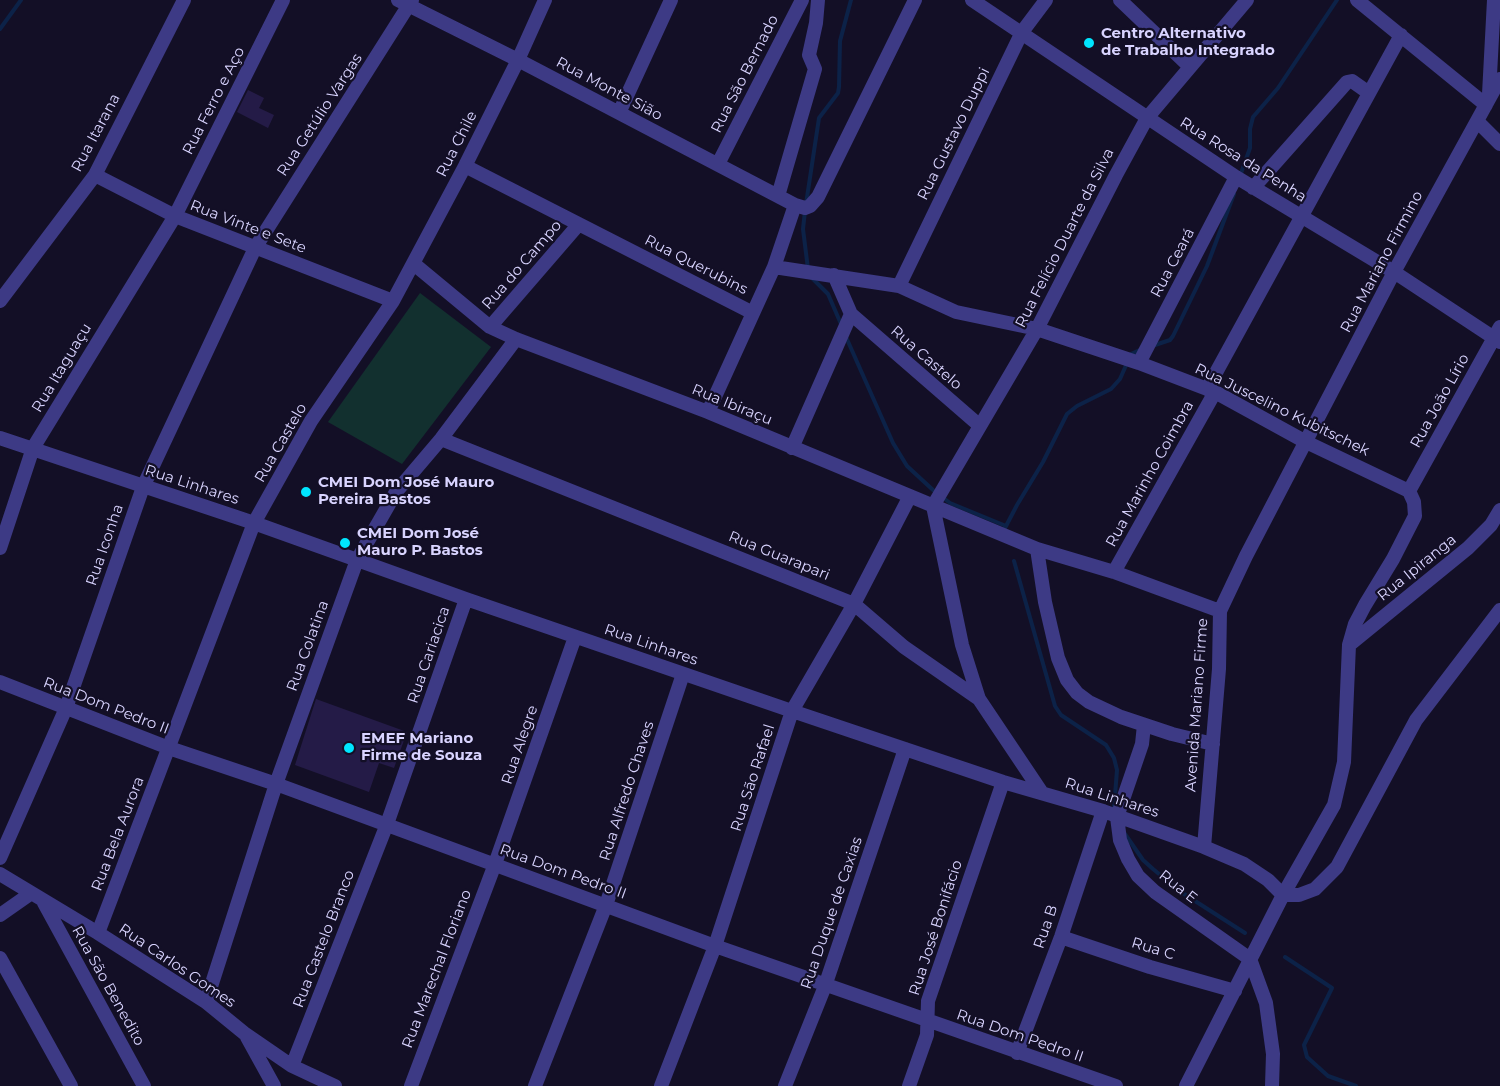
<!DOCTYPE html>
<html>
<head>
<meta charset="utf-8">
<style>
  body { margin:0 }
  canvas { display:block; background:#130f26 }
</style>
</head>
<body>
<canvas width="1500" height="1086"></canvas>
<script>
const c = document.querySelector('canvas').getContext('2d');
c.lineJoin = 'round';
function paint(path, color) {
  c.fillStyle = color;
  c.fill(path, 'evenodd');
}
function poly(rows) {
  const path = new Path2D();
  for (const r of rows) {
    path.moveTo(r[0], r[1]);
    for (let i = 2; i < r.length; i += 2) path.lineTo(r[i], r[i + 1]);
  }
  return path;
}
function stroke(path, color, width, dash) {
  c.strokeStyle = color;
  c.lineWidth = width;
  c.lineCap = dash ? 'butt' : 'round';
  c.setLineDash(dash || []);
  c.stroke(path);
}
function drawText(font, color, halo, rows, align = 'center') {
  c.font = font + ' Montserrat,sans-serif';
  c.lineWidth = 4.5;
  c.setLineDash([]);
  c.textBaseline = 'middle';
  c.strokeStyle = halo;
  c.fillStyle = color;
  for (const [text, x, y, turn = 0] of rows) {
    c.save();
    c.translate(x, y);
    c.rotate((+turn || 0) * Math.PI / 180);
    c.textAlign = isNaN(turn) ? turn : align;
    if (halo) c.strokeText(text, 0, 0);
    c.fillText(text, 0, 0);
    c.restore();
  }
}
paint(poly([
  [420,293,491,347,402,464,328,422]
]), '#12302f');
stroke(poly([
  [0,29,21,0],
  [1240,176,1250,148,1250,129,1253,117,1278,88,1337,0],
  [806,204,819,118,838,93,839,87,840,41,851,0],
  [805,211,803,229,808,269],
  [810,276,828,294,841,324],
  [846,337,893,443,907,466,933,490,950,503,1006,526],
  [1152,346,1170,340,1173,336,1207,266,1234,194],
  [1005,528,1017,505,1043,462,1067,414,1077,406,1111,389,1120,379,1131,354,1142,349],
  [1014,561,1055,706,1061,715,1106,745,1114,758,1117,770,1114,808],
  [1125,834,1143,860,1153,869,1181,892,1245,933],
  [1285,957,1332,988,1304,1045,1307,1057,1328,1076,1356,1086]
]), '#0c2248', 4);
paint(poly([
  [248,90,264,98,259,108,274,115,268,128,237,112],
  [316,699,407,732,394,768,379,763,369,792,295,765]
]), '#241b47');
stroke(poly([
  [398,0,518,60,795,205,805,208,810,206,818,197,915,0],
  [972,0,1236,177,1394,272,1500,342],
  [1120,0,1190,67],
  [1357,0,1486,105],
  [1489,94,1494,0],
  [619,113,671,0],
  [1477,121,1500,144],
  [718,164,802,0],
  [465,166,753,313],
  [95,175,175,216,393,301],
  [1253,188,1347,82,1352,81,1369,93],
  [778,196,815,69,809,55,816,23,818,0],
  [414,264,490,327,516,339,708,412,1037,549,1114,572,1220,611],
  [774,267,899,286,956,312,1037,329,1139,363,1215,392,1306,442,1409,491],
  [899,286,1022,32,1046,0],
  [0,301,95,175,184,0],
  [851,314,980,426],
  [490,327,579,224],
  [1139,363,1236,177],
  [1207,389,1401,35],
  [708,412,774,267,795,205],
  [0,438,254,523,466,599,792,711,1003,782,1103,811,1204,847,1244,864,1268,880,1283,895],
  [441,439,854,604,904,647,979,699,1042,793],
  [792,448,851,314,834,275],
  [1409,491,1500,327],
  [0,548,33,448,175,216,283,0],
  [1037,549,1045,602,1058,658,1067,680,1077,693,1089,702,1121,717,1172,734,1213,744],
  [1114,572,1215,392],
  [1349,645,1468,548,1491,525,1500,510],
  [0,682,169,748,276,784,715,946,1116,1086],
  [979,699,962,645,933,506,1037,329,1116,175,1147,118,1247,0],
  [1144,725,1142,744,1117,817,1120,840,1128,859,1138,876,1155,892,1250,959],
  [1204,847,1219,669,1220,611,1246,556,1394,272,1500,79],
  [0,858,66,708,143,487,255,248,412,0],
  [0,874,98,933,206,1002,244,1033,292,1066,335,1086],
  [1283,895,1299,895,1315,889,1337,867,1416,720,1500,610],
  [44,903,144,1086],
  [0,915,30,894],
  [98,933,254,523,311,421,393,301,465,166,518,60,545,0],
  [1061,937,1150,967,1235,991],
  [0,958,71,1086],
  [1250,959,1266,1003,1273,1054,1272,1086],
  [206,1002,276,784,357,560,396,492,441,439,516,339],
  [247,1037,274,1086],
  [1017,1053,1061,937,1103,811],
  [292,1066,387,824,466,599],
  [411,1086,495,864,575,637],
  [535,1086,606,905,683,674],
  [661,1086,715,946,792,711,854,604,910,496],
  [785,1086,825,986,905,749],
  [909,1086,927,1035,928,1001,1003,782],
  [1186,1086,1283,895,1334,805,1344,762,1349,645,1355,624,1365,605,1393,559,1415,516,1414,502,1409,491]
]), '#3d3a85', 14);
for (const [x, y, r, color] of [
  [1089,43,6,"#00e5ff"],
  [306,492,6,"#00e5ff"],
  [345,543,6,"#00e5ff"],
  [349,748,6,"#00e5ff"]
]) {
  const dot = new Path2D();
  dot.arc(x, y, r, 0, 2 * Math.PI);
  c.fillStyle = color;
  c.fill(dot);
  stroke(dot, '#130f26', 2);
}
drawText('bold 15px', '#d9d4ff', '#130f26', [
  ["Centro Alternativo",1101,34],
  ["de Trabalho Integrado",1101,51],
  ["CMEI Dom José Mauro",318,483],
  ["Pereira Bastos",318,500],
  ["CMEI Dom José",357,534],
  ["Mauro P. Bastos",357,551],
  ["EMEF Mariano",361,739],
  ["Firme de Souza",361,756]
], 'left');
drawText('15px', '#d9d4ff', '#130f26', [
  ["Rua São Bernado",745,74,-63],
  ["Rua Monte Sião",609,89,28],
  ["Rua Ferro e Aço",214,101,-63],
  ["Rua Getúlio Vargas",320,115,-57],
  ["Rua Itarana",96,133,-62],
  ["Rua Gustavo Duppi",954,134,-64],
  ["Rua Chile",457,144,-63],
  ["Rua Rosa da Penha",1243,160,32],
  ["Rua Vinte e Sete",248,227,21],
  ["Rua Felício Duarte da Silva",1065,238,-63],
  ["Rua Mariano Firmino",1382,262,-62],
  ["Rua Ceará",1173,263,-62],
  ["Rua do Campo",522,265,-49],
  ["Rua Querubins",696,265,27],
  ["Rua Castelo",926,358,41],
  ["Rua Itaguaçu",62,368,-59],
  ["Rua João Lírio",1440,401,-61],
  ["Rua Ibiraçu",732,405,22],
  ["Rua Juscelino Kubitschek",1282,410,26],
  ["Rua Castelo",281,443,-60],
  ["Rua Marinho Coimbra",1150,474,-61],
  ["Rua Linhares",192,485,18],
  ["Rua Iconha",105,545,-71],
  ["Rua Guarapari",779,556,22],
  ["Rua Ipiranga",1417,568,-39],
  ["Rua Linhares",651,645,19],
  ["Rua Colatina",308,646,-70],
  ["Rua Cariacica",429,655,-71],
  ["Avenida Mariano Firme",1197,705,-86],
  ["Rua Dom Pedro II",106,706,21],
  ["Rua Alegre",520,745,-71],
  ["Rua São Rafael",753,778,-72],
  ["Rua Alfredo Chaves",627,791,-72],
  ["Rua Linhares",1112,798,18],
  ["Rua Bela Aurora",118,834,-69],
  ["Rua Dom Pedro II",563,872,20],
  ["Rua E",1178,887,38],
  ["Rua Duque de Caxias",832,913,-71],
  ["Rua B",1046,927,-71],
  ["Rua José Bonifácio",936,928,-72],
  ["Rua Castelo Branco",324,939,-69],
  ["Rua C",1153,949,17],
  ["Rua Carlos Gomes",177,966,34],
  ["Rua Marechal Floriano",437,969,-69],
  ["Rua São Benedito",108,986,61],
  ["Rua Dom Pedro II",1020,1036,19]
]);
</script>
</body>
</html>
